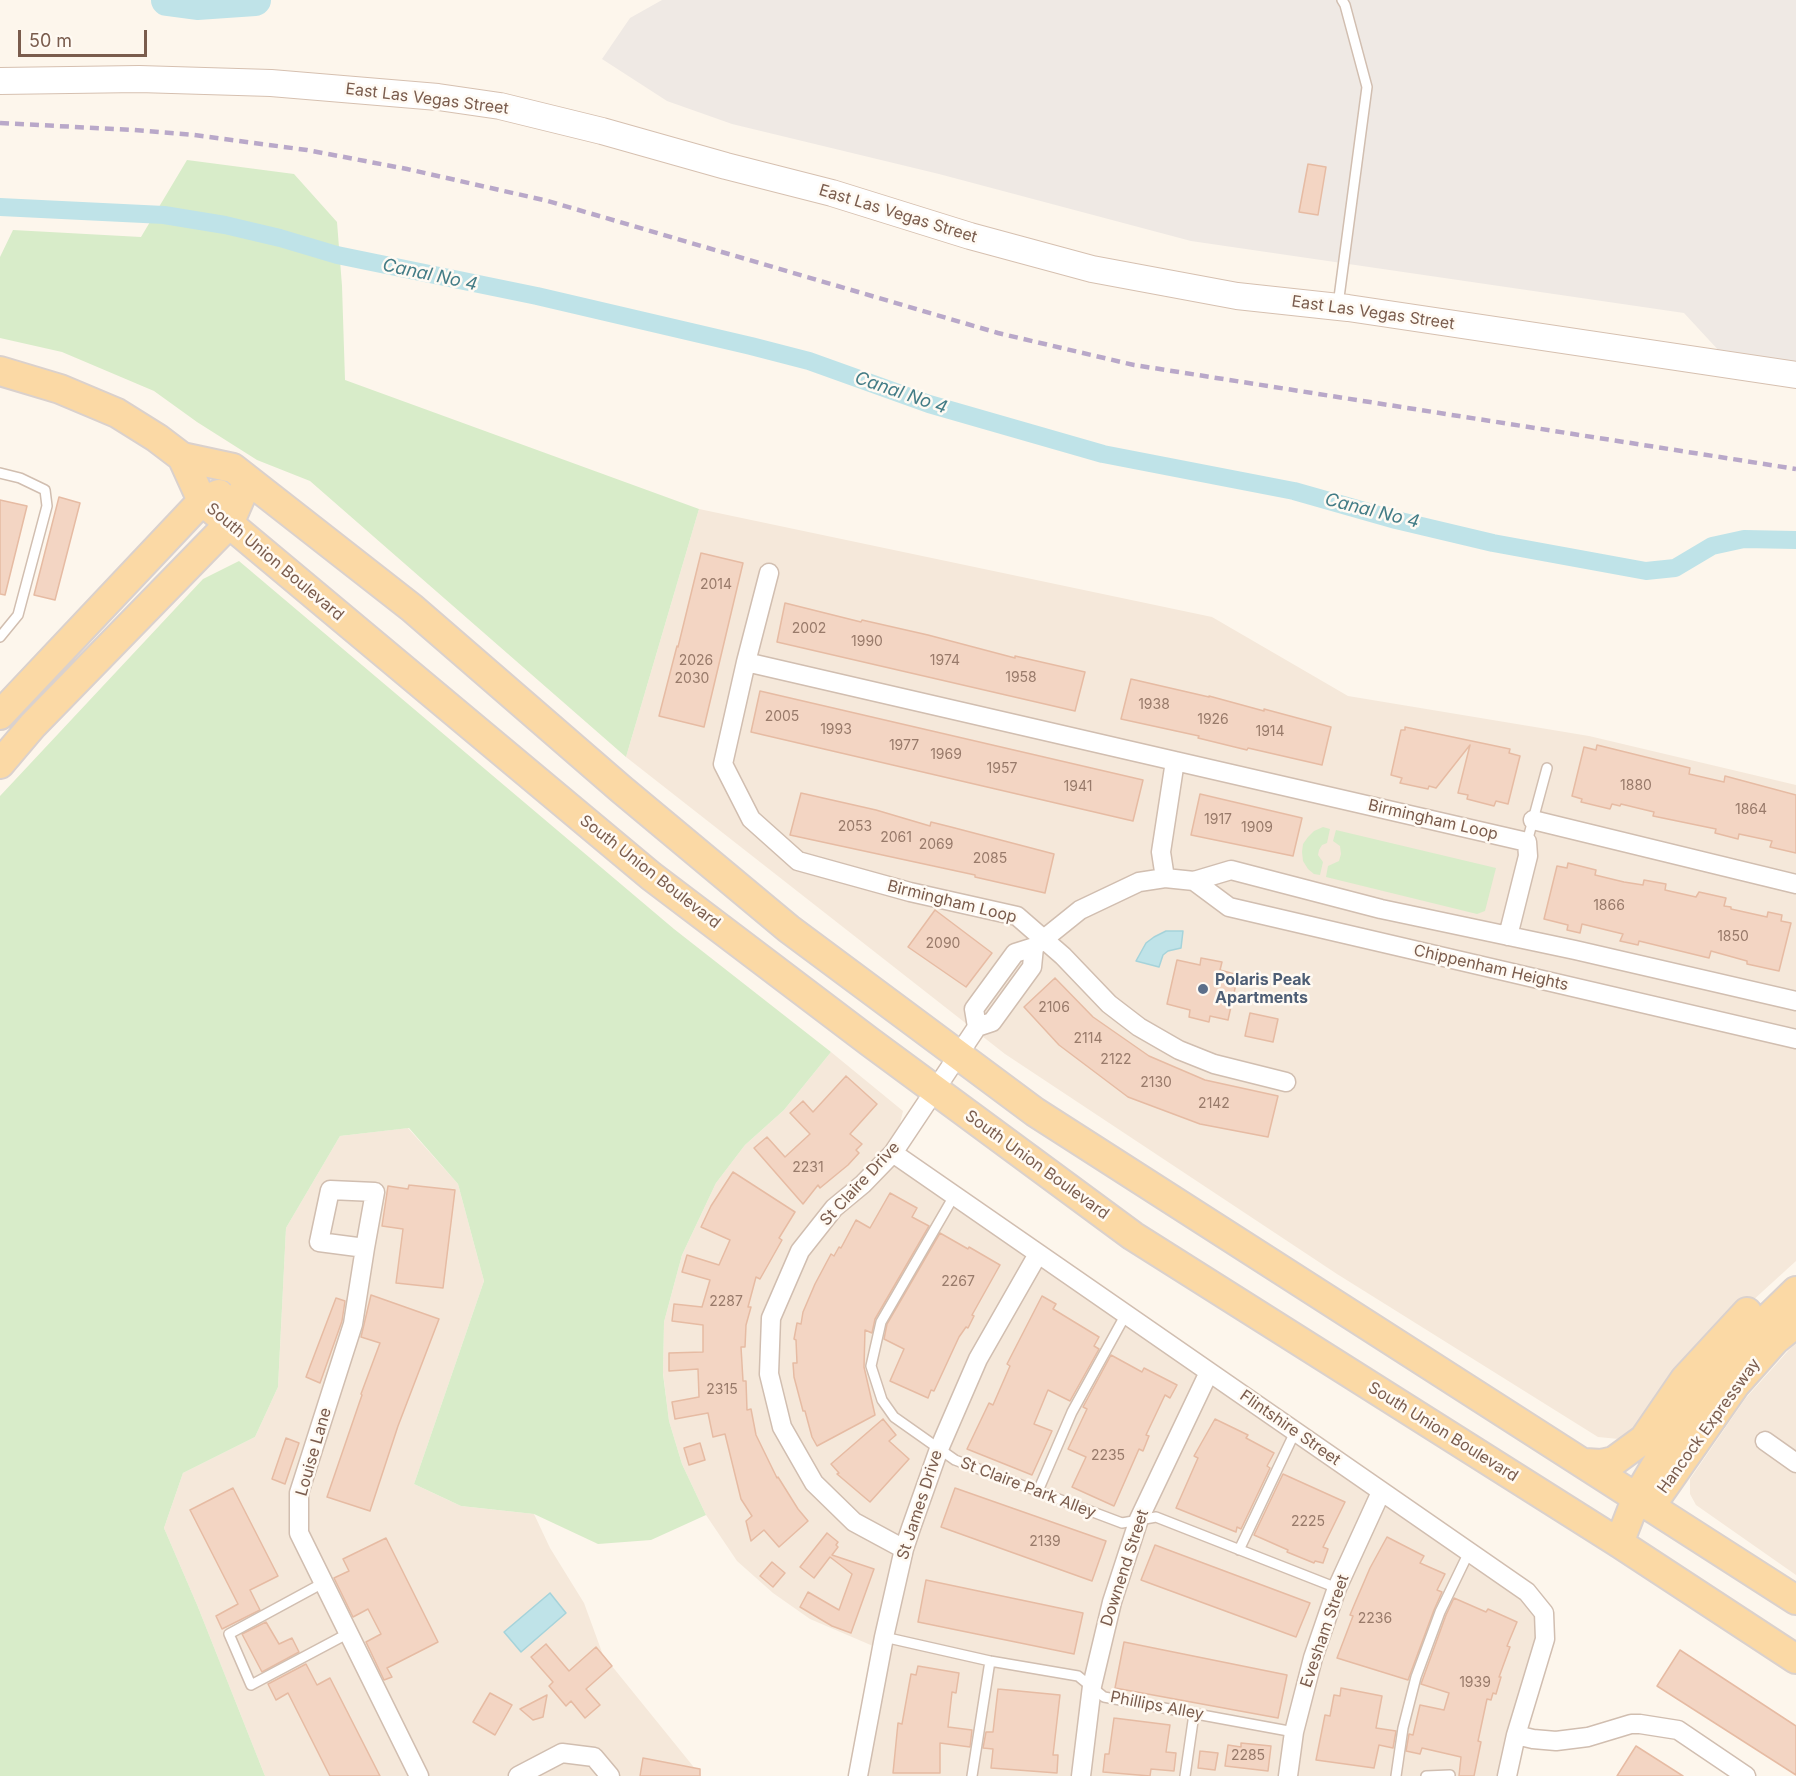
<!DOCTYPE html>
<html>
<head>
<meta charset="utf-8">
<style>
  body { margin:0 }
  #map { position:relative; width:1796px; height:1776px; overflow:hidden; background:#fdf6ec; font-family:Inter,sans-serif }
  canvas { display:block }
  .scale { position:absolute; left:18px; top:30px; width:129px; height:27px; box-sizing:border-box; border:3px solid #7a5c4d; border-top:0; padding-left:8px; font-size:18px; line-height:21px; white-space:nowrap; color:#7a5c4d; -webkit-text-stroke:4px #fffaf3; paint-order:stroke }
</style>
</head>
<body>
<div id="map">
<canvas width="1796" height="1776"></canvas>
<div class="scale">50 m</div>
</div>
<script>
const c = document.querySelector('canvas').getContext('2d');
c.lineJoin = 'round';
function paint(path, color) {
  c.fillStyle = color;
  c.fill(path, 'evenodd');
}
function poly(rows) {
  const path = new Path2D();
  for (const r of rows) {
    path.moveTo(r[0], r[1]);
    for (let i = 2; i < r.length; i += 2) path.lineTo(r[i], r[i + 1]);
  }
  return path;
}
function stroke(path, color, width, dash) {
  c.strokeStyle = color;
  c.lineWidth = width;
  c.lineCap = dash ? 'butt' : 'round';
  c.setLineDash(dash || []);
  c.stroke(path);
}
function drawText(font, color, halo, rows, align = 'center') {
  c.font = font + ' Inter,sans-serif';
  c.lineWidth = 5;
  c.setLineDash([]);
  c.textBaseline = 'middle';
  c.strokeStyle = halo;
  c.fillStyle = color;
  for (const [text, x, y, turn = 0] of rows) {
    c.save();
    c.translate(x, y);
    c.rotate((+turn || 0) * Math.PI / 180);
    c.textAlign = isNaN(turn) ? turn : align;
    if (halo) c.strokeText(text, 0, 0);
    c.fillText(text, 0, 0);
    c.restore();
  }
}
paint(poly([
  [699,509,1212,617,1348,696,1589,736,1796,785,1796,1261,1740,1312,1629,1440,1598,1437,1337,1274,1005,1054,626,757],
  [831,1052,903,1111,893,1153,1544,1613,1507,1776,858,1776,884,1638,873,1646,810,1619,773,1593,737,1561,706,1515,682,1464,669,1421,663,1373,664,1322,682,1255,716,1183,745,1145,784,1110],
  [408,1128,458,1184,484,1281,414,1484,461,1506,534,1514,550,1548,584,1603,603,1655,701,1776,265,1776,198,1607,164,1528,183,1473,255,1437,278,1387,286,1228,340,1136],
  [1796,1342,1796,1575,1696,1505,1690,1494,1690,1479,1745,1399]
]), '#f5e8da');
paint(poly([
  [662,0,1796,0,1796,375,1733,366,1684,313,1191,241,939,174,732,124,667,101,602,59,630,18]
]), '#efe9e4');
paint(poly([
  [187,160,294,174,337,222,342,286,345,380,699,509,626,757,310,481,257,460,197,422,154,391,62,352,0,338,0,257,13,230,141,237],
  [239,561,674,929,831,1052,784,1110,745,1145,716,1183,682,1255,664,1322,663,1374,669,1421,682,1464,706,1515,651,1540,598,1544,534,1514,461,1506,414,1484,484,1281,458,1184,409,1128,340,1136,286,1228,278,1387,255,1437,183,1473,164,1528,198,1607,265,1776,0,1776,0,796,203,579],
  [1323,827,1330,829,1327,843,1322,845,1319,850,1318,855,1323,862,1320,875,1314,874,1308,869,1303,861,1302,852,1303,844,1308,837,1314,831],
  [1336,830,1496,868,1485,911,1477,914,1326,877,1328,866,1339,861,1341,854,1340,846,1333,841]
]), '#d8ecc9');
const water = poly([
  [1166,931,1183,931,1181,948,1168,951,1163,955,1159,967,1136,961,1146,943,1154,937,1166,931],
  [550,1593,566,1613,521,1652,504,1632,550,1593]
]);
paint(water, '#bfe3e8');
stroke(water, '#a5d3da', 1.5);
stroke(poly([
  [0,207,164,215,225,225,280,238,337,255,537,296,751,346,809,361,929,404,1103,454,1294,491,1396,520,1493,543,1646,571,1675,568,1712,546,1744,539,1796,540]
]), '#bfe3e8', 18);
stroke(poly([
  [167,0,197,4,255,0]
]), '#bfe3e8', 32);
const building = poly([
  [1308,164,1326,167,1318,215,1299,212,1308,164],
  [59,497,80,503,55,600,34,595,59,497],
  [0,500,27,506,5,595,0,594,0,500],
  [701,553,743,563,704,727,659,716,677,646,678,647,701,553],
  [785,603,861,622,862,620,928,635,1015,658,1015,656,1085,672,1075,711,777,642,785,603],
  [1131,679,1209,697,1209,696,1264,711,1264,709,1331,727,1322,765,1248,748,1247,750,1198,738,1199,736,1121,719,1131,679],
  [760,691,1143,780,1133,821,751,732,760,691],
  [1405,727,1510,749,1509,753,1520,756,1508,804,1496,801,1494,806,1467,799,1468,795,1458,793,1470,745,1436,788,1429,786,1428,789,1400,783,1402,778,1391,775,1401,730,1405,730,1405,727],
  [1597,745,1690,768,1689,774,1724,782,1725,776,1796,795,1796,853,1770,847,1772,841,1739,834,1738,839,1715,833,1716,829,1653,816,1654,812,1621,804,1620,806,1612,804,1610,809,1581,802,1582,799,1572,796,1584,747,1596,750,1597,745],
  [801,793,876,810,930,826,931,822,951,827,1054,854,1045,893,975,877,975,875,790,835,801,793],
  [1200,794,1302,818,1293,856,1191,835,1200,794],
  [1568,863,1596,870,1595,875,1624,882,1643,885,1644,880,1666,884,1665,890,1696,897,1699,892,1726,898,1724,906,1731,907,1731,909,1767,917,1768,912,1782,915,1781,921,1791,923,1779,971,1747,964,1747,961,1711,951,1709,958,1639,941,1638,945,1620,941,1623,934,1582,924,1580,933,1567,930,1568,925,1544,919,1557,866,1567,868,1568,863],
  [935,910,992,953,966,987,908,947,935,910],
  [1201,958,1222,962,1220,970,1238,975,1228,1020,1210,1016,1209,1022,1189,1017,1190,1010,1167,1004,1177,960,1200,965,1201,958],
  [1055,978,1093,1017,1149,1056,1205,1080,1278,1096,1268,1137,1200,1124,1128,1097,1059,1045,1024,1007,1055,978],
  [1250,1013,1278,1019,1273,1042,1245,1036,1250,1013],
  [846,1076,877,1104,850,1134,862,1144,856,1150,859,1153,848,1165,820,1188,818,1185,803,1204,754,1148,767,1137,785,1157,810,1134,790,1113,803,1101,813,1112,846,1076],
  [733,1172,795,1212,779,1238,782,1240,760,1279,756,1277,748,1307,751,1307,746,1325,745,1347,741,1347,743,1381,746,1381,747,1410,751,1409,756,1435,777,1478,778,1477,798,1509,808,1521,779,1547,764,1530,751,1541,746,1521,752,1516,741,1499,725,1434,713,1437,708,1413,675,1419,672,1402,699,1397,698,1369,669,1371,669,1353,703,1352,703,1325,672,1321,674,1304,702,1307,710,1280,682,1272,687,1255,719,1265,730,1240,701,1227,711,1206,733,1172],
  [409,1185,455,1190,443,1288,396,1283,403,1229,382,1226,388,1186,408,1189,409,1185],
  [890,1193,917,1208,912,1217,929,1226,875,1319,872,1333,865,1330,864,1367,875,1415,817,1446,812,1437,805,1411,803,1411,794,1377,793,1363,797,1363,796,1340,794,1339,797,1323,801,1324,803,1312,815,1284,831,1254,834,1256,839,1247,841,1248,856,1220,870,1228,890,1193],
  [940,1233,968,1249,969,1247,1000,1265,972,1315,974,1316,968,1328,966,1327,959,1337,934,1391,931,1390,928,1398,890,1381,904,1349,884,1339,887,1324,940,1233],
  [371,1295,439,1319,398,1426,370,1511,327,1497,362,1395,361,1394,380,1343,361,1337,371,1295],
  [1042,1296,1056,1304,1053,1309,1099,1337,1094,1346,1099,1349,1070,1401,1048,1390,1034,1424,1052,1431,1032,1475,967,1449,989,1403,993,1405,1010,1366,1007,1364,1042,1296],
  [336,1298,345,1301,342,1321,320,1383,306,1377,336,1298],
  [1111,1355,1142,1372,1144,1368,1177,1385,1170,1398,1165,1395,1146,1435,1149,1436,1143,1451,1139,1449,1114,1506,1072,1487,1086,1457,1068,1449,1087,1409,1083,1407,1111,1355],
  [883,1419,896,1435,889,1441,909,1459,870,1502,837,1474,839,1473,831,1464,883,1419],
  [1215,1419,1248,1435,1246,1438,1274,1453,1267,1466,1270,1468,1241,1529,1237,1527,1236,1532,1176,1508,1198,1458,1194,1456,1215,1419],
  [286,1438,299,1443,285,1484,272,1479,286,1438],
  [700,1443,705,1460,689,1465,684,1448,700,1443],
  [1283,1474,1345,1502,1323,1547,1328,1549,1323,1563,1315,1561,1314,1563,1287,1552,1288,1550,1254,1535,1283,1474],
  [233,1488,278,1576,250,1590,260,1610,222,1629,216,1616,238,1604,190,1510,233,1488],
  [955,1488,1106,1541,1092,1581,941,1527,955,1488],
  [827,1533,838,1542,836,1545,838,1547,832,1555,874,1569,851,1633,832,1626,800,1607,808,1592,839,1610,852,1574,830,1557,814,1578,800,1567,827,1533],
  [1387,1537,1424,1556,1420,1563,1445,1574,1437,1590,1442,1592,1434,1610,1408,1680,1337,1658,1353,1616,1350,1615,1355,1603,1370,1568,1387,1537],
  [386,1538,438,1642,387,1668,392,1677,384,1680,366,1642,381,1634,368,1609,353,1617,334,1578,349,1571,343,1559,386,1538],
  [1155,1545,1310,1603,1296,1637,1141,1580,1155,1545],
  [772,1562,785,1573,773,1587,760,1576,772,1562],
  [926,1580,1083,1613,1074,1654,918,1622,926,1580],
  [1454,1598,1486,1612,1488,1609,1517,1622,1507,1646,1510,1647,1499,1677,1501,1677,1496,1694,1493,1693,1491,1700,1487,1699,1478,1741,1481,1742,1474,1776,1459,1776,1461,1757,1422,1748,1420,1754,1406,1751,1409,1734,1413,1735,1420,1705,1444,1710,1449,1693,1421,1684,1446,1615,1454,1598],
  [266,1622,279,1644,292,1638,299,1652,262,1672,242,1634,266,1622],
  [1124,1642,1287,1675,1278,1718,1115,1688,1124,1642],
  [546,1644,569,1671,596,1647,612,1666,586,1689,600,1705,585,1718,571,1701,566,1706,549,1686,553,1682,531,1657,546,1644],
  [1680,1650,1796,1726,1796,1775,1657,1686,1680,1650],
  [306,1664,317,1685,330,1678,380,1776,330,1776,288,1693,276,1700,268,1684,306,1664],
  [918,1666,959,1673,956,1693,952,1692,948,1727,972,1730,970,1747,940,1743,940,1773,893,1773,898,1723,902,1724,911,1674,916,1675,918,1666],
  [1341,1688,1382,1696,1376,1728,1396,1731,1393,1748,1379,1745,1374,1768,1316,1760,1325,1715,1330,1716,1334,1695,1340,1696,1341,1688],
  [998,1689,1060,1695,1053,1755,1058,1755,1057,1773,991,1768,993,1749,983,1748,986,1732,993,1732,998,1689],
  [490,1693,512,1705,495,1735,473,1722,490,1693],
  [547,1695,543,1717,533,1720,520,1709,547,1695],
  [1114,1718,1170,1725,1166,1752,1176,1753,1174,1771,1151,1769,1150,1776,1103,1772,1105,1754,1109,1754,1114,1718],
  [1241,1743,1271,1746,1268,1771,1225,1766,1228,1745,1241,1747,1241,1743],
  [1636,1746,1683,1776,1617,1776,1636,1746],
  [1200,1751,1218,1753,1215,1770,1198,1768,1200,1751],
  [643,1758,700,1769,700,1776,640,1776,643,1758]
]);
paint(building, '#f3d5c3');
stroke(building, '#e6bba3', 1.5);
const lane = poly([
  [1338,305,1367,87,1345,5,1342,0],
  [0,473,20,478,45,490,47,506,18,615,0,637],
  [1527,842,1547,768],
  [954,1196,881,1322,871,1366,882,1400,894,1417,955,1460,1122,1523,1156,1517,1337,1588],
  [1038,1491,1072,1412,1126,1314],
  [1239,1550,1295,1432],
  [323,1583,229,1634,251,1685,347,1634],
  [884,1637,990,1661,1078,1676,1104,1697,1294,1732],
  [972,1776,990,1661],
  [1185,1776,1194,1714],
  [1396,1776,1403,1728,1416,1677,1440,1612,1469,1552],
  [1426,1776,1450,1775]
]);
const street = poly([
  [746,662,769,573],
  [1175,761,1527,842,1528,856,1508,936],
  [1533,820,1796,884],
  [1165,878,1161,852,1175,761,746,662,723,764,751,819,798,861,910,892,1017,916,1063,956,1109,1004,1139,1027,1179,1050,1214,1064,1286,1082],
  [1194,881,1229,907,1796,1039],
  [977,1027,974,1009,1015,953,1034,947,1080,910,1139,882,1165,878,1194,881,1231,870,1381,909,1575,950,1796,1001],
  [893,1153,1527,1592,1544,1613,1545,1639,1516,1735,1507,1776],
  [365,1248,319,1242,330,1190,375,1192,365,1248,353,1324,299,1493,299,1533,419,1776],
  [1765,1441,1796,1463],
  [904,1549,854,1522,814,1483,782,1427,769,1374,771,1318,800,1251,834,1208,863,1184,893,1153,977,1027,992,1022,1032,967,1034,947],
  [1516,1735,1533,1739,1556,1741,1588,1737,1631,1724,1640,1724,1678,1730,1746,1776],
  [518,1776,562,1753,594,1757,610,1776],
  [858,1776,884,1637,904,1549,911,1528,939,1449,978,1359,1038,1254],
  [1081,1776,1092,1686,1112,1602,1139,1519,1209,1372],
  [1288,1776,1294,1732,1313,1658,1337,1588,1381,1492]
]);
const secondary = poly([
  [0,81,139,79,271,83,438,97,500,106,602,131,726,166,832,193,970,236,1092,269,1237,296,1348,308,1796,375]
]);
const primary = poly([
  [0,371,60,389,117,413,157,438,182,457,233,468,412,608,621,789,789,929,1035,1112,1796,1600],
  [182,457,202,501,651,876,870,1042,1133,1236,1619,1543,1796,1659],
  [0,715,202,501,219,494],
  [0,764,33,725,229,524,248,480],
  [1585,1463,1601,1464,1614,1461,1644,1439,1685,1379,1747,1312],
  [1657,1497,1735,1385,1775,1340,1796,1323],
  [1619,1543,1637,1497,1676,1431,1720,1369,1755,1331,1796,1291]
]);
stroke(lane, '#d1beb0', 12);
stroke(street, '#d1beb0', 21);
stroke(secondary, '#d6c0b0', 28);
stroke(primary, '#dad1cd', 32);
stroke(lane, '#fff', 9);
stroke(street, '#fff', 18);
stroke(secondary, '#fff', 26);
stroke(primary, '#fbd9a5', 28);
stroke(poly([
  [0,123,134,130,194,135,307,150,407,169,548,201,998,333,1134,365,1796,469]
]), '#b9a8c9', 4.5, [9, 6]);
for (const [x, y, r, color] of [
  [1203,989,6,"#5c6f8a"]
]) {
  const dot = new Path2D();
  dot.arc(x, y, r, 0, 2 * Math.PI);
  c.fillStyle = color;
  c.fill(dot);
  stroke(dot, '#fffaf3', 2);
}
drawText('14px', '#987a6a', null, [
  ["2014",716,585],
  ["2002",809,629],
  ["1990",867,642],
  ["2026",696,661],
  ["1974",945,661],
  ["1958",1021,678],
  ["2030",692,679],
  ["1938",1154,705],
  ["2005",782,717],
  ["1926",1213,720],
  ["1993",836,730],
  ["1914",1270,732],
  ["1977",904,746],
  ["1969",946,755],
  ["1957",1002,769],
  ["1880",1636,786],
  ["1941",1078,787],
  ["1864",1751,810],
  ["1917",1218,820],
  ["2053",855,827],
  ["1909",1257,828],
  ["2061",896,838],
  ["2069",936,845],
  ["2085",990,859],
  ["1866",1609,906],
  ["1850",1733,937],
  ["2090",943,944],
  ["2106",1054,1008],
  ["2114",1088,1039],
  ["2122",1116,1060],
  ["2130",1156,1083],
  ["2142",1214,1104],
  ["2231",808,1168],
  ["2267",958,1282],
  ["2287",726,1302],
  ["2315",722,1390],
  ["2235",1108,1456],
  ["2225",1308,1522],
  ["2139",1045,1542],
  ["2236",1375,1619],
  ["1939",1475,1683],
  ["2285",1248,1756]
]);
drawText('16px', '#7a5c4d', '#fffaf3', [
  ["East Las Vegas Street",427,99,7],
  ["East Las Vegas Street",898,214,17],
  ["East Las Vegas Street",1373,313,8],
  ["South Union Boulevard",275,562,40],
  ["Birmingham Loop",1433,820,13],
  ["South Union Boulevard",650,872,38],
  ["Birmingham Loop",952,902,14],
  ["Chippenham Heights",1491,968,13],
  ["South Union Boulevard",1037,1165,36],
  ["St Claire Drive",860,1184,-47],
  ["Hancock Expressway",1709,1426,-54],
  ["Flintshire Street",1290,1428,35],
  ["South Union Boulevard",1443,1432,32],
  ["Louise Lane",314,1452,-74],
  ["St Claire Park Alley",1028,1488,21],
  ["St James Drive",920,1505,-72],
  ["Downend Street",1125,1568,-72],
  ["Evesham Street",1325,1631,-71],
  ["Phillips Alley",1157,1706,11]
]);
drawText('bold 16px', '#4e5e75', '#fffaf3', [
  ["Polaris Peak",1215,980],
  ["Apartments",1215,998]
], 'left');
drawText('italic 18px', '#437c86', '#fffaf3', [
  ["Canal No 4",430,275,12],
  ["Canal No 4",901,393,19],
  ["Canal No 4",1372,511,14]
]);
</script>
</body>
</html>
